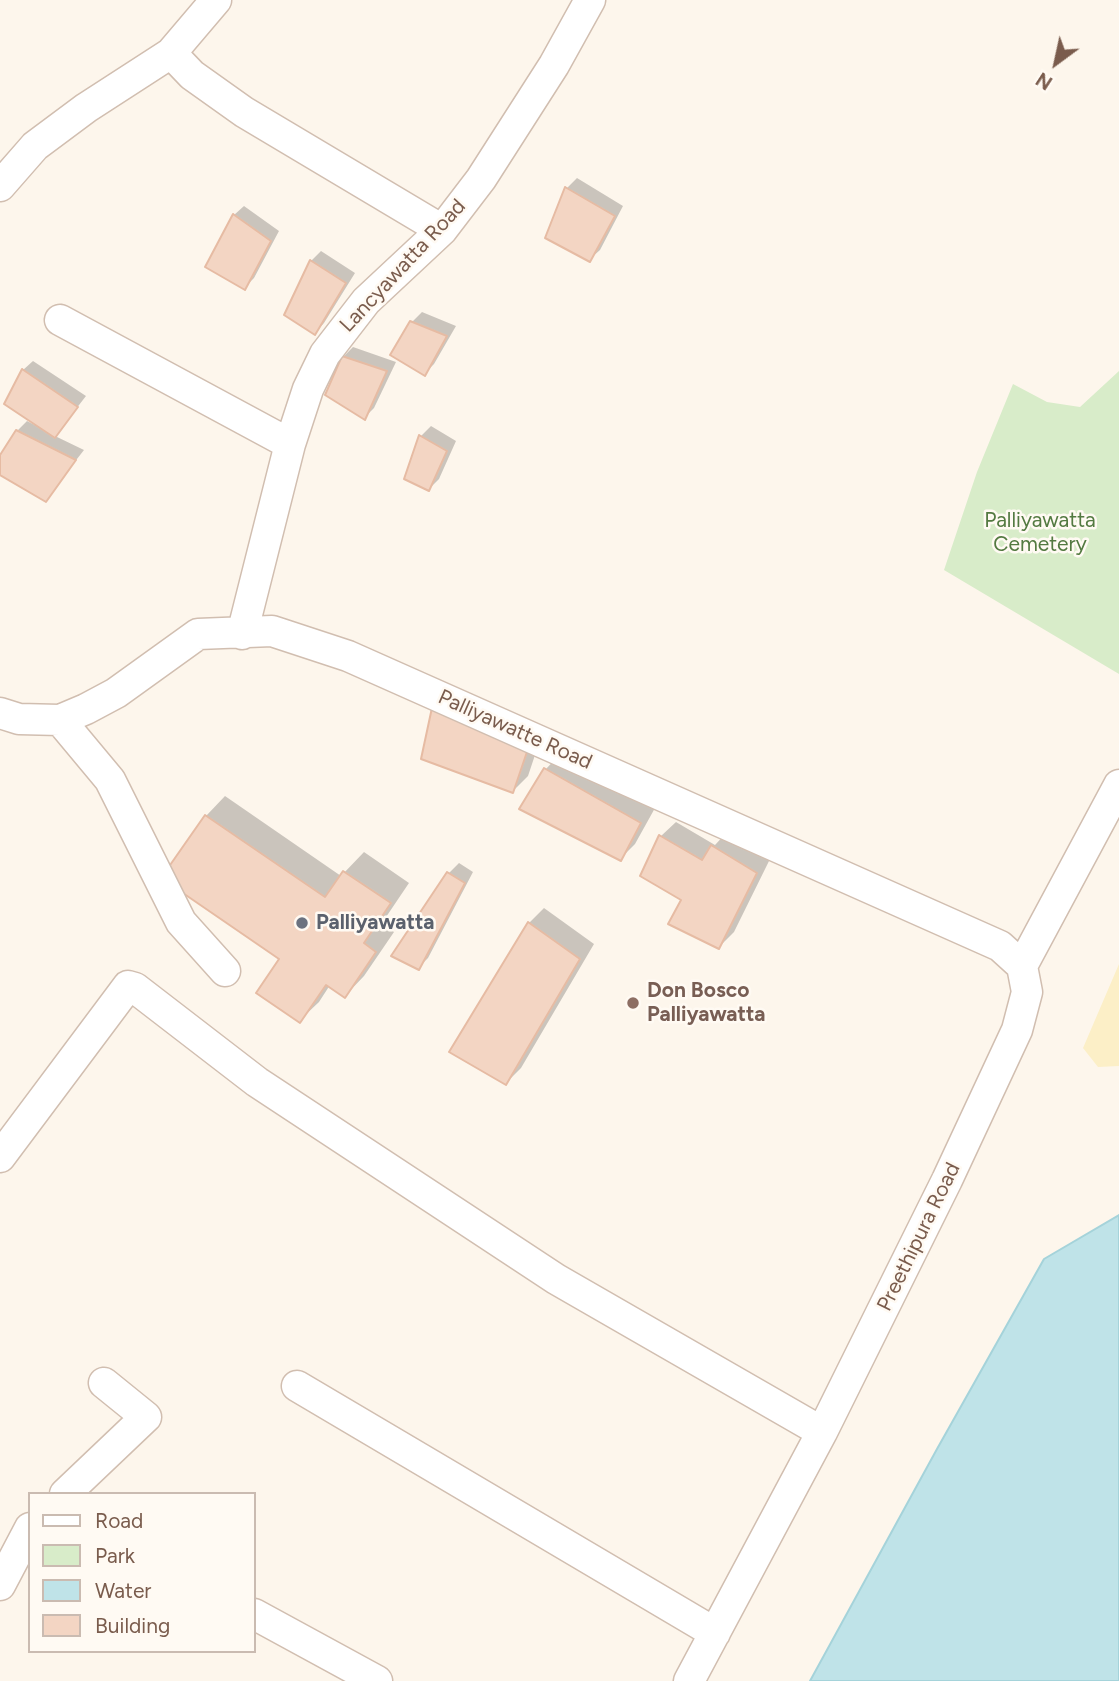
<!DOCTYPE html>
<html>
<head>
<meta charset="utf-8">
<style>
  body { margin:0 }
  #map { position:relative; width:1119px; height:1681px; overflow:hidden; background:#fdf6ec; font-family:Figtree,sans-serif }
  canvas { display:block }
  .legend { position:absolute; left:28px; top:1492px; width:228px; height:161px; box-sizing:border-box; background:#fffaf3; border:2px solid #cabbb1; margin:0; padding:9px 12px; list-style:none; font-size:21px; color:#7a5c4d }
  .legend li { display:flex; align-items:center; gap:14px; height:35px }
  .legend b { width:35px; border:2px solid #cabbb1 }
  .north { position:absolute; left:1021px; top:28px; width:70px; height:70px; -webkit-text-stroke:5px #fffaf3; paint-order:stroke; rotate:213deg; font-size:19px; font-weight:700; line-height:28px; text-align:center; color:#7a5c4d }
  .north::after { content:''; display:block; margin:auto; width:24px; height:32px; background:#7a5c4d; clip-path:polygon(50% 0,100% 100%,50% 72%,0 100%) }
</style>
</head>
<body>
<div id="map">
<canvas width="1119" height="1681"></canvas>
<ul class="legend">
<li><b style="height:9px;background:#fff"></b>Road</li>
<li><b style="height:19px;background:#d8ecc9"></b>Park</li>
<li><b style="height:19px;background:#bfe3e8"></b>Water</li>
<li><b style="height:19px;background:#f3d5c3"></b>Building</li>
</ul>
<div class="north">N</div>
</div>
<script>
const c = document.querySelector('canvas').getContext('2d');
c.lineJoin = 'round';
function paint(path, color) {
  c.fillStyle = color;
  c.fill(path, 'evenodd');
}
function poly(rows) {
  const path = new Path2D();
  for (const r of rows) {
    path.moveTo(r[0], r[1]);
    for (let i = 2; i < r.length; i += 2) path.lineTo(r[i], r[i + 1]);
  }
  return path;
}
function stroke(path, color, width, dash) {
  c.strokeStyle = color;
  c.lineWidth = width;
  c.lineCap = dash ? 'butt' : 'round';
  c.setLineDash(dash || []);
  c.stroke(path);
}
function drawText(font, color, halo, rows, align = 'center') {
  c.font = font + ' Figtree,sans-serif';
  c.lineWidth = 5;
  c.setLineDash([]);
  c.textBaseline = 'middle';
  c.strokeStyle = halo;
  c.fillStyle = color;
  for (const [text, x, y, turn = 0] of rows) {
    c.save();
    c.translate(x, y);
    c.rotate((+turn || 0) * Math.PI / 180);
    c.textAlign = isNaN(turn) ? turn : align;
    if (halo) c.strokeText(text, 0, 0);
    c.fillText(text, 0, 0);
    c.restore();
  }
}
paint(poly([
  [1119,371,1119,674,944,570,977,472,1013,384,1047,402,1080,407]
]), '#d8ecc9');
paint(poly([
  [1119,964,1119,1066,1098,1067,1083,1048]
]), '#fcefc7');
const water = poly([
  [1119,1215,1119,1681,810,1681,937,1449,1044,1259,1119,1215]
]);
paint(water, '#bfe3e8');
stroke(water, '#a5d3da', 2);
paint(poly([
  [577,178,623,206,600,250,590,259,547,237,567,188],
  [244,206,279,231,254,278,245,287,234,215],
  [321,251,355,273,324,323,315,333,311,261],
  [422,312,456,326,434,364,424,374,412,322],
  [353,347,396,362,374,408,364,418,343,357],
  [33,361,86,396,55,436,84,450,45,500,0,473,0,459,17,431,27,421,35,425,36,423,23,370],
  [431,426,456,441,439,479,429,489,406,478,421,436],
  [543,731,528,776,513,791,423,758],
  [560,754,655,808,635,844,620,859,546,769],
  [225,796,341,876,364,852,409,883,382,923,394,932,364,976,345,996,330,985,319,1002,299,1021,282,959,206,816],
  [676,822,715,845,727,832,771,857,734,932,719,947,684,899,661,836],
  [459,863,473,872,428,958,418,968,449,873],
  [544,908,594,944,521,1068,506,1083,529,923]
]), '#0003');
const building = poly([
  [565,187,615,216,590,262,545,238,565,187],
  [233,214,271,241,245,290,205,267,233,214],
  [310,260,346,283,315,335,284,315,310,260],
  [410,321,447,336,425,376,390,355,410,321],
  [342,356,387,371,365,420,325,395,342,356],
  [22,369,78,407,55,438,4,404,22,369],
  [16,430,76,460,46,502,0,475,0,455,16,430],
  [419,435,447,451,429,491,404,479,419,435],
  [433,703,529,746,513,793,421,759,433,703],
  [544,768,641,823,621,861,519,809,544,768],
  [205,815,325,897,343,871,391,903,364,943,376,952,345,998,326,985,300,1023,256,993,279,959,161,878,205,815],
  [659,835,702,860,711,845,757,873,719,949,668,924,681,900,640,876,659,835],
  [447,872,465,883,419,970,391,956,447,872],
  [528,922,580,959,506,1085,449,1052,528,922]
]);
paint(building, '#f3d5c3');
stroke(building, '#e6bba3', 2);
const minor = poly([
  [171,53,192,75,244,112,442,230],
  [0,186,35,146,86,108,171,53,216,0],
  [60,320,290,444],
  [242,634,290,444,308,389,325,354,366,301,442,230,481,179,554,65,590,0],
  [0,713,19,719,60,720,86,709,116,693,198,634,272,631,348,656,1000,946,1022,966],
  [60,720,110,780,181,922,225,971],
  [0,1157,128,986,135,988,257,1082,556,1279,822,1432],
  [297,1386,715,1633],
  [65,1494,146,1417,104,1383],
  [0,1585,30,1528],
  [254,1614,377,1681],
  [689,1681,822,1432,947,1180,1017,1030,1027,992,1022,966,1119,785]
]);
stroke(minor, '#d1beb0', 33);
stroke(minor, '#fff', 30);
for (const [x, y, r, color] of [
  [302,923,7,"#6b7280"],
  [633,1003,7,"#8d6e63"]
]) {
  const dot = new Path2D();
  dot.arc(x, y, r, 0, 2 * Math.PI);
  c.fillStyle = color;
  c.fill(dot);
  stroke(dot, '#fffaf3', 2.5);
}
drawText('21px', '#7a5c4d', '#fffaf3', [
  ["Lancyawatta Road",403,266,-47],
  ["Palliyawatte Road",515,730,24],
  ["Preethipura Road",919,1237,-64]
]);
drawText('21px', '#537a41', '#fffaf3', [
  ["Palliyawatta",1040,521],
  ["Cemetery",1040,545]
]);
drawText('bold 21px', '#5b616d', '#fffaf3', [
  ["Palliyawatta",316,923]
], 'left');
drawText('bold 21px', '#785e54', '#fffaf3', [
  ["Don Bosco",647,991],
  ["Palliyawatta",647,1015]
], 'left');
</script>
</body>
</html>
